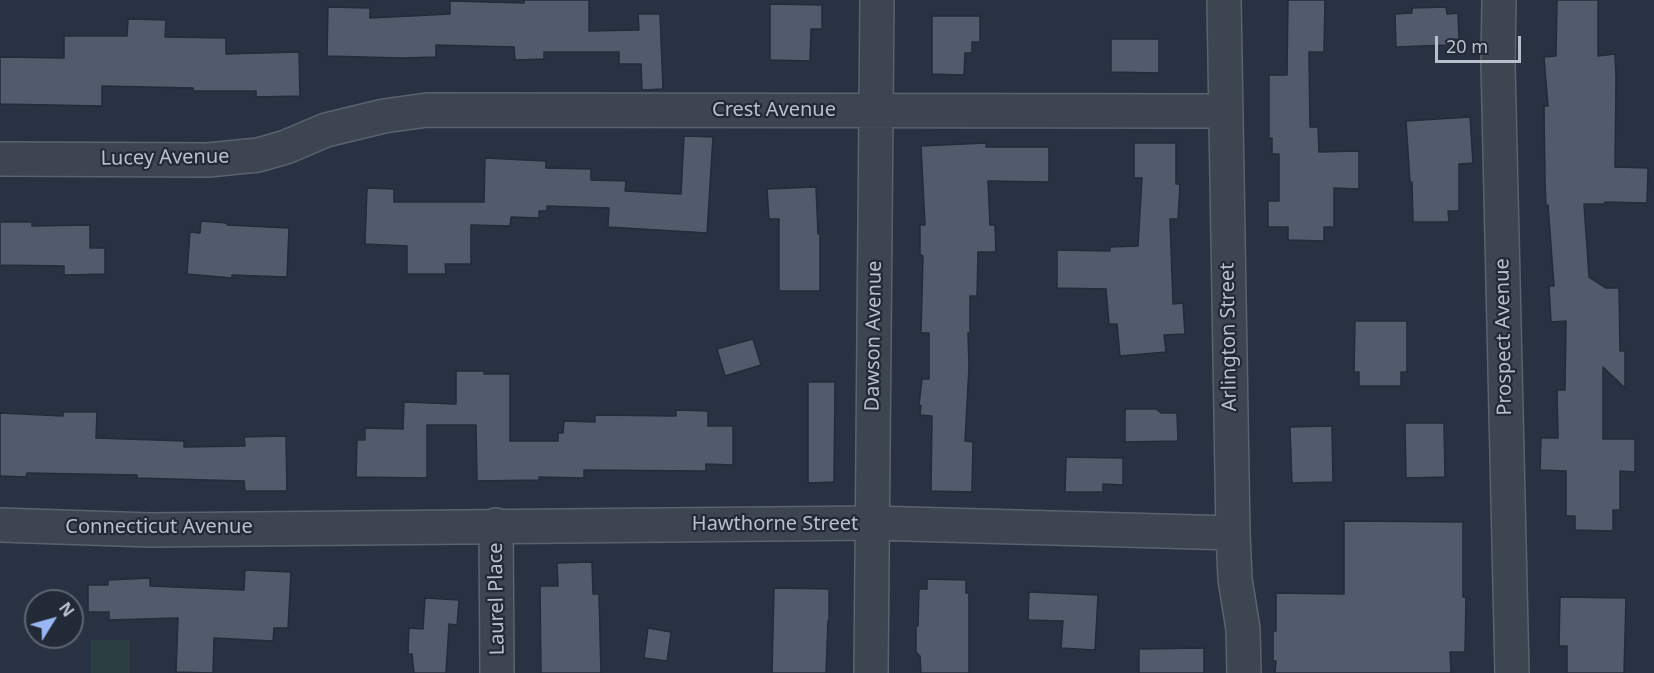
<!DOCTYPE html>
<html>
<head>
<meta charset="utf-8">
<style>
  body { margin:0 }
  #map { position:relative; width:1654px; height:673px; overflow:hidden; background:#293242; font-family:"Noto Sans",sans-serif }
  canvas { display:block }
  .north { position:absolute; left:24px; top:589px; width:60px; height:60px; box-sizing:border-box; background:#222937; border:2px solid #5f6572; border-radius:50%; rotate:53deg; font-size:16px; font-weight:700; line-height:24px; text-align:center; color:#bac0cb }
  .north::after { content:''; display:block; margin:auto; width:21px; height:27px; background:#99b7f2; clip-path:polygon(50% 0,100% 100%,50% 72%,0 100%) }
  .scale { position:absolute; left:1435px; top:36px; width:86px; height:27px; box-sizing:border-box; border:3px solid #bac0cb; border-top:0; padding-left:8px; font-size:18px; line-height:21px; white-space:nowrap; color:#bac0cb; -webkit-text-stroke:4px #222937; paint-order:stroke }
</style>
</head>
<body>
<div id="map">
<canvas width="1654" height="673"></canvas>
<div class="north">N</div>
<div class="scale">20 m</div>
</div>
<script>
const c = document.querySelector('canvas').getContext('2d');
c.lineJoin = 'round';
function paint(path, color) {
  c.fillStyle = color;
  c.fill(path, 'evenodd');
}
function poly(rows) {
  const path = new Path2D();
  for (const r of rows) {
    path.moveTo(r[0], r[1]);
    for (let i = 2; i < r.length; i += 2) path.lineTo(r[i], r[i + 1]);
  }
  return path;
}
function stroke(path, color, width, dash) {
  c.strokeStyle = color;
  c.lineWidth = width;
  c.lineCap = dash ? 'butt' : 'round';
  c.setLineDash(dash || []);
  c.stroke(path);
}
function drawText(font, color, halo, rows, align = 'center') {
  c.font = font + ' "Noto Sans",sans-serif';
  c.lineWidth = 4.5;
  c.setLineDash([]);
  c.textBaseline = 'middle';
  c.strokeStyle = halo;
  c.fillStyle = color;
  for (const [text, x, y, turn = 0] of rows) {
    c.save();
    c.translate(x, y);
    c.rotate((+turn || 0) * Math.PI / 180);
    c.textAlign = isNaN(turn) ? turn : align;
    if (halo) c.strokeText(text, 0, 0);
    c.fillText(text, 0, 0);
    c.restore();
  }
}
paint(poly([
  [91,640,130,640,130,673,91,673]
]), '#2b3f43');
const building = poly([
  [524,0,589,0,589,31,639,30,638,14,660,14,663,89,642,90,641,64,619,64,619,52,544,52,544,59,515,60,514,47,436,45,436,57,402,58,327,56,328,7,370,8,370,18,450,14,450,1,524,3,524,0],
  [1288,0,1325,0,1324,52,1309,52,1310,127,1318,127,1319,152,1359,151,1359,189,1334,188,1334,227,1324,227,1324,241,1288,240,1288,227,1268,227,1268,201,1279,201,1279,154,1272,154,1272,138,1269,139,1269,75,1287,75,1288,0],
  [1557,0,1598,0,1598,56,1615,54,1616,77,1615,167,1648,168,1647,203,1605,202,1605,204,1584,204,1589,277,1606,288,1619,288,1620,351,1625,351,1625,388,1603,367,1603,439,1635,439,1635,472,1620,471,1620,510,1613,510,1613,531,1575,530,1575,516,1566,516,1566,471,1540,470,1541,438,1558,438,1557,390,1565,390,1566,321,1551,322,1549,286,1554,286,1548,205,1546,206,1545,181,1544,106,1548,106,1544,57,1556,56,1557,0],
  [770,4,822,5,822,29,811,29,810,61,770,60,770,4],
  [1446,7,1447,14,1458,13,1459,39,1448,40,1448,45,1396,47,1395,14,1412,13,1412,8,1446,7],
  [932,16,980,16,980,42,972,42,972,53,965,53,964,75,932,74,932,16],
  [128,19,166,20,165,37,226,38,226,54,299,52,300,96,256,97,256,91,193,91,193,88,102,86,102,106,0,104,0,57,64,58,64,36,127,36,128,19],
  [1111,39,1159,39,1159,73,1111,72,1111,39],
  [1470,117,1473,163,1459,164,1459,211,1448,211,1449,222,1413,222,1412,182,1410,182,1406,121,1470,117],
  [684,136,713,137,707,233,608,227,609,208,547,206,547,211,539,211,539,218,511,217,510,226,471,225,471,264,445,264,446,274,407,274,407,246,365,244,367,188,394,189,394,202,484,202,485,158,546,161,546,168,591,169,591,180,626,181,625,191,681,194,684,136],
  [986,143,986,147,1049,147,1049,182,988,181,990,225,995,225,996,252,978,252,977,296,970,296,970,333,968,333,969,367,965,441,973,442,972,492,931,491,932,416,920,415,921,406,919,405,922,379,929,379,929,333,921,333,923,256,920,254,920,225,925,225,921,146,986,143],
  [1134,143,1176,143,1176,184,1180,184,1178,219,1170,219,1173,304,1183,303,1185,334,1164,335,1166,352,1120,356,1117,324,1109,324,1106,289,1057,288,1057,250,1110,251,1110,247,1138,246,1142,178,1134,178,1134,143],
  [816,187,818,234,820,234,820,291,779,291,779,219,769,219,767,189,816,187],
  [201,221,227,223,227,225,289,228,287,277,232,275,232,278,187,274,190,232,200,233,201,221],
  [0,222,32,222,32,226,90,225,90,248,105,248,105,274,64,275,64,266,0,265,0,222],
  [1355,321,1407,321,1407,372,1401,372,1401,386,1359,386,1359,372,1354,372,1355,321],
  [753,339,761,365,725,376,717,349,753,339],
  [456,371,484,371,484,374,510,374,510,441,558,441,558,433,563,433,564,421,595,422,595,415,676,416,676,410,708,411,708,426,733,426,733,465,706,464,706,471,584,470,584,478,539,477,539,480,477,481,476,425,427,425,427,478,356,477,357,440,365,440,365,428,403,429,404,402,456,404,456,371],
  [808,382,835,382,834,482,808,483,808,382],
  [1125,409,1156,409,1161,413,1177,413,1178,441,1125,442,1125,409],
  [63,412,97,412,96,438,184,441,184,447,245,446,244,437,286,436,287,491,245,491,244,481,137,478,137,475,27,473,26,477,0,476,0,413,63,416,63,412],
  [1405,423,1444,423,1445,477,1406,478,1405,423],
  [1332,426,1333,482,1292,483,1290,427,1332,426],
  [1066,457,1123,458,1123,485,1103,484,1103,492,1065,492,1066,457],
  [1344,521,1463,522,1463,597,1466,597,1465,652,1450,652,1451,673,1275,673,1276,661,1273,661,1273,631,1276,631,1276,593,1344,594,1344,521],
  [592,562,593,594,599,594,601,673,541,673,540,586,558,586,557,563,592,562],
  [245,570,291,572,288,628,274,628,273,641,214,638,213,673,176,672,178,618,109,620,109,612,88,612,88,585,108,585,108,580,150,578,150,586,244,590,245,570],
  [927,579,966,580,966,593,969,593,969,673,921,673,920,656,916,652,916,626,918,626,919,589,927,589,927,579],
  [774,588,829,589,829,621,828,621,826,673,772,673,774,588],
  [1029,592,1098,595,1095,650,1061,648,1063,621,1028,620,1029,592],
  [1560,597,1626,598,1624,673,1567,673,1567,646,1559,646,1560,597],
  [425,598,459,600,457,625,449,624,446,673,414,673,412,654,408,654,409,628,423,629,425,598],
  [648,628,671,632,667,661,644,658,648,628],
  [1204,648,1204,673,1139,673,1139,649,1204,648]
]);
paint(building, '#525b6c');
stroke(building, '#242b39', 1.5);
const street = poly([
  [1224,0,1233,533,1235,579,1243,629,1244,673],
  [1499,0,1498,63,1512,673],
  [0,159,208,160,258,155,286,147,326,130,384,116,427,110,1225,111],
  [0,525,150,530,872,523,1233,533],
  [496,525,497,673],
  [871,673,877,0]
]);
stroke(street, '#5b626f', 36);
stroke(street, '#3d4551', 33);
drawText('20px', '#bac0cb', '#222937', [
  ["Crest Avenue",774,110],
  ["Lucey Avenue",165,158,-1],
  ["Dawson Avenue",874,336,-89],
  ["Arlington Street",1229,337,-91],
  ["Prospect Avenue",1504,337,-91],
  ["Hawthorne Street",775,524],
  ["Connecticut Avenue",159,527],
  ["Laurel Place",497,599,-91]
]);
</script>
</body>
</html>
